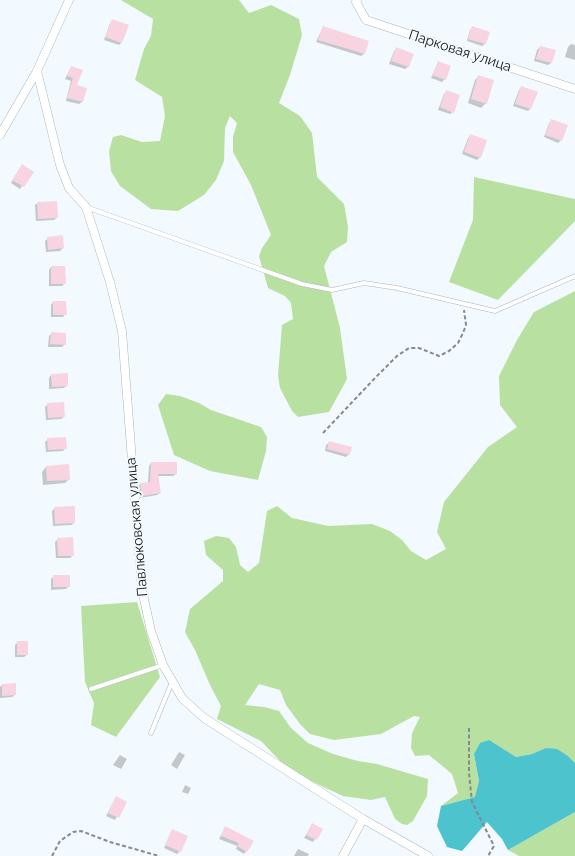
<!DOCTYPE html>
<html>
<head>
<meta charset="utf-8">
<style>
  body { margin:0 }
  canvas { display:block; background:#f2f9ff }
</style>
</head>
<body>
<canvas width="575" height="856"></canvas>
<script>
const c = document.querySelector('canvas').getContext('2d');
c.lineJoin = 'round';
function paint(path, color) {
  c.fillStyle = color;
  c.fill(path, 'evenodd');
}
function poly(rows) {
  const path = new Path2D();
  for (const r of rows) {
    path.moveTo(r[0], r[1]);
    for (let i = 2; i < r.length; i += 2) path.lineTo(r[i], r[i + 1]);
  }
  return path;
}
function stroke(path, color, width, dash) {
  c.strokeStyle = color;
  c.lineWidth = width;
  c.lineCap = dash ? 'butt' : 'round';
  c.setLineDash(dash || []);
  c.stroke(path);
}
function drawText(font, color, halo, rows, align = 'center') {
  c.font = font + ' Raleway,sans-serif';
  c.lineWidth = 4;
  c.setLineDash([]);
  c.textBaseline = 'middle';
  c.strokeStyle = halo;
  c.fillStyle = color;
  for (const [text, x, y, turn = 0] of rows) {
    c.save();
    c.translate(x, y);
    c.rotate((+turn || 0) * Math.PI / 180);
    c.textAlign = isNaN(turn) ? turn : align;
    if (halo) c.strokeText(text, 0, 0);
    c.fillText(text, 0, 0);
    c.restore();
  }
}
paint(poly([
  [121,0,239,0,249,13,271,5,299,19,302,35,290,75,279,103,300,116,312,133,317,177,344,204,348,227,347,242,331,252,324,266,340,328,347,379,329,412,298,417,292,411,280,388,278,375,282,325,293,319,291,303,285,296,268,288,259,256,262,248,271,235,251,185,233,152,233,137,237,123,230,116,225,128,224,161,216,180,204,195,178,211,151,209,120,186,111,171,109,151,113,137,121,135,142,142,160,141,165,116,162,97,135,80,144,49,151,36,153,19],
  [474,177,575,199,575,221,498,300,449,282,473,220],
  [575,291,575,763,568,756,547,748,532,754,516,757,488,740,474,754,479,781,476,797,441,806,458,793,452,774,429,755,415,756,411,748,412,733,420,717,414,716,381,734,334,740,310,734,300,724,286,705,280,690,259,684,245,705,264,707,279,711,291,728,308,743,333,754,358,761,377,764,428,779,427,796,413,821,407,825,402,824,395,819,385,797,371,800,343,796,300,776,282,763,261,741,217,719,221,706,210,685,195,650,185,632,190,609,223,581,223,570,206,555,204,541,216,536,229,538,236,547,240,565,248,572,259,563,267,511,277,506,292,518,328,526,372,524,390,531,402,540,411,551,426,560,446,549,437,532,444,502,488,447,517,427,500,405,499,376,517,340,534,312],
  [166,394,180,396,199,403,211,410,261,427,267,437,266,451,258,480,210,471,174,455,158,405],
  [137,602,160,677,116,737,91,725,94,703,85,682,81,606],
  [575,812,575,856,519,856,508,850]
]), '#b8e1a1');
paint(poly([
  [489,740,516,757,532,754,546,748,557,749,568,756,575,763,575,812,508,850,502,839,487,822,462,851,447,847,437,826,441,806,475,797,479,781,474,754,480,743]
]), '#4dc3ce');
paint(poly([
  [113,20,121,43,119,45,104,40,110,23],
  [323,27,367,42,364,54,361,56,316,42],
  [473,28,485,44,482,46,467,41,470,30],
  [571,44,575,45,575,60,565,57,568,47],
  [540,47,551,63,548,65,534,61,537,50],
  [396,49,412,54,408,67,405,69,389,64,394,51],
  [438,63,445,79,442,82,431,78],
  [71,67,82,102,79,104,66,101,71,81,65,79],
  [479,76,486,103,481,108,468,103,475,80],
  [522,87,530,109,528,111,513,106,519,90],
  [446,92,453,112,450,114,438,110,444,94],
  [551,121,561,140,558,143,544,137,549,123],
  [471,135,480,157,477,160,462,154,468,138],
  [20,168,32,172,20,189,11,183],
  [38,203,57,217,54,220,36,221,35,205],
  [48,238,63,248,60,251,46,252,45,241],
  [51,267,64,284,62,286,49,286,49,270],
  [53,302,65,314,63,317,51,317,51,305],
  [51,334,65,344,62,347,48,347,49,336],
  [51,375,67,385,64,388,49,389,49,378],
  [48,404,64,417,61,419,46,420,45,407],
  [48,439,65,448,63,451,46,452,45,442],
  [329,443,349,454,346,457,325,451,326,445],
  [151,463,176,474,173,476,157,476,160,493,157,495,140,498,138,487,140,484,148,483,149,466],
  [46,467,69,479,65,483,43,485,42,472],
  [55,508,74,523,71,525,53,526,52,511],
  [58,539,73,555,70,558,56,558,55,542],
  [53,577,69,586,66,589,51,590,51,579],
  [18,642,27,655,24,657,15,657,15,645],
  [2,685,15,695,12,697,0,698,0,687],
  [179,752,185,755,177,769,171,765],
  [120,755,127,759,121,769,113,765],
  [185,785,191,788,188,794,182,792],
  [116,797,126,802,115,820,106,816],
  [312,825,321,829,313,842,304,838],
  [225,828,246,851,244,854,236,849,237,846,219,839],
  [173,831,180,851,177,854,164,848],
  [298,849,309,854,308,856,294,856]
]), '#0003');
paint(poly([
  [112,19,129,25,122,43,105,37],
  [323,26,369,41,365,54,318,40],
  [472,26,490,32,486,44,468,39],
  [540,46,556,50,552,63,536,59],
  [396,47,414,54,409,67,391,61],
  [438,61,451,66,446,80,432,75],
  [71,66,83,70,77,85,87,88,83,102,67,98,73,78,67,76],
  [478,75,494,80,487,104,471,99],
  [521,86,538,92,531,109,515,104],
  [446,90,460,95,454,113,440,107],
  [551,119,568,125,562,141,545,135],
  [470,134,487,140,481,158,464,152],
  [22,164,34,172,24,187,12,180],
  [57,201,58,218,38,219,37,202],
  [63,235,64,248,48,250,47,237],
  [51,266,65,266,66,284,51,284],
  [53,301,66,301,67,315,53,315],
  [51,332,66,333,66,345,50,344],
  [68,373,68,386,52,387,51,374],
  [64,402,65,417,48,418,47,403],
  [66,437,67,449,48,450,47,438],
  [329,441,352,447,350,455,327,449],
  [151,462,177,462,177,474,158,474,161,493,142,496,140,483,150,482],
  [69,464,70,480,47,481,46,466],
  [75,506,75,523,55,524,54,507],
  [73,537,74,556,58,556,57,538],
  [53,575,70,575,70,587,53,587],
  [17,641,28,641,28,655,17,655],
  [16,683,16,695,2,696,2,684],
  [116,796,127,802,119,818,108,813],
  [312,823,323,829,317,840,306,835],
  [225,826,254,841,247,852,237,846,239,843,221,836],
  [172,829,188,836,181,852,165,845]
]), '#f8d4e0');
const lane = poly([
  [86,207,302,284,332,290,364,283,397,288,495,311,575,276],
  [91,689,163,665],
  [151,733,172,682]
]);
const street = poly([
  [357,0,356,2,366,20,575,89],
  [37,71,60,165,69,188,86,207,110,282,122,331,142,590,151,631,163,665,182,698,204,718,363,819,428,856],
  [0,135,37,71,69,0],
  [343,856,363,819]
]);
stroke(lane, '#aeb5ba', 5);
stroke(street, '#aeb5ba', 9);
stroke(poly([
  [323,433,375,378,397,356,409,348,419,348,439,356,449,351,458,343,463,333,466,325,464,310],
  [469,728,469,773,472,802,494,846,488,856],
  [52,856,60,841,73,832,81,831,110,842,159,856]
]), '#858a8e', 2, [4, 2.5]);
stroke(lane, '#fff', 4);
stroke(street, '#fff', 8);
drawText('14px', '#131517', '#f2f9ff', [
  ["Парковая улица",460,51,18],
  ["Павлюковская улица",137,527,-95]
]);
</script>
</body>
</html>
